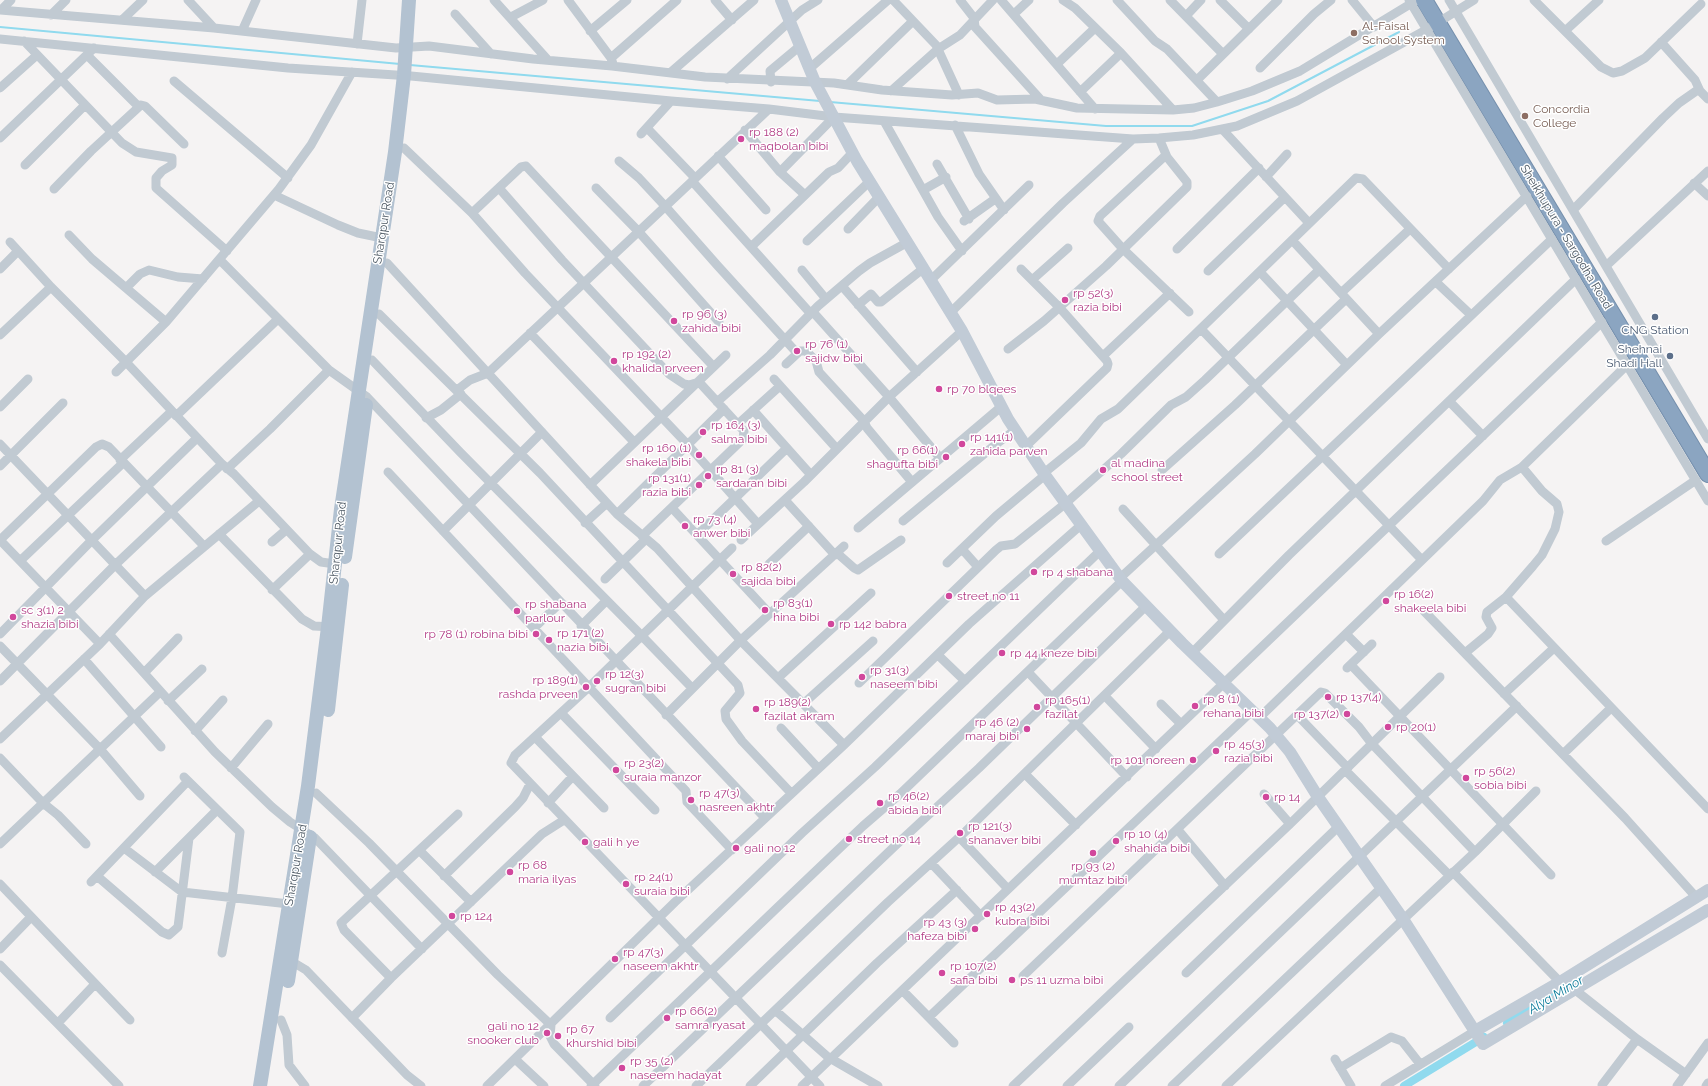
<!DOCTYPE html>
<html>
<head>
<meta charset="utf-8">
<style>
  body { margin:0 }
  canvas { display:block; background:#f5f3f3 }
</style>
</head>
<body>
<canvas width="1708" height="1086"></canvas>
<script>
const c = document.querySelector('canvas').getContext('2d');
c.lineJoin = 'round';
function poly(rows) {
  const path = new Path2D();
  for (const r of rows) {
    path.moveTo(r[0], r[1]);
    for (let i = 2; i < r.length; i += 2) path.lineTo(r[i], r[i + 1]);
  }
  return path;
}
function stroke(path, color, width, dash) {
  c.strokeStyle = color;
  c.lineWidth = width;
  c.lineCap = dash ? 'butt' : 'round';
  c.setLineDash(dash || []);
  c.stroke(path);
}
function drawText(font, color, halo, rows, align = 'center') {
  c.font = font + ' Raleway,sans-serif';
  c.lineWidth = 3;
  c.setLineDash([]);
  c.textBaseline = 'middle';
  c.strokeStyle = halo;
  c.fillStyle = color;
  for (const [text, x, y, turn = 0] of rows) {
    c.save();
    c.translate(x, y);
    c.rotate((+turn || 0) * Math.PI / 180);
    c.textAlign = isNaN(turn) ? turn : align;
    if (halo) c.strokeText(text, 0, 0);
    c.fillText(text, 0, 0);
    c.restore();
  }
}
stroke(poly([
  [0,27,400,64],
  [410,65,820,101],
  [830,102,1106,126,1192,126,1268,101,1399,32]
]), '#90daee', 2);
stroke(poly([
  [1507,1023,1559,992],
  [1404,1086,1484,1037]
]), '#90daee', 8);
const highway = poly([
  [1424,0,1708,474]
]);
stroke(highway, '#7690ad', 18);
stroke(poly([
  [188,0,214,28],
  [494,0,547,59],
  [568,0,611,58,613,64],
  [715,0,732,20],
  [893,0,936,45,959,95],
  [960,0,974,18,975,27,1041,100],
  [1001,0,1095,109],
  [1063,0,1075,8,1121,53,1173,110],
  [1117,0,1155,41,1167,49,1217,102],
  [1170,0,1223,54],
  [1220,0,1249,29],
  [1352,0,1374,27],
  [1409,0,1708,501],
  [1449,0,1708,439],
  [1534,0,1601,67,1613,73,1622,71,1645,58,1701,4],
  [0,10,214,28,396,48,429,46,533,59,612,66,705,77,834,83,882,90,952,95,978,93,997,100,1035,99,1077,108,1173,110,1194,108,1217,102,1252,91,1300,71,1417,0],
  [1,10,11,0],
  [455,14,491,54],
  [1014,14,1029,0],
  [51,15,66,0],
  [1186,16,1201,0],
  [511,17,543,0],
  [122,20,143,0],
  [242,31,256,0],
  [590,31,627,0],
  [1565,31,1599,0],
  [0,39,288,68,411,76,671,101,769,109,834,117,1133,139,1159,138,1193,135,1237,126,1297,101,1426,30,1474,0],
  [24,41,122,143,136,152,172,158,172,165,162,171,156,178,156,188,227,251],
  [1661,42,1695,80,1700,91,1708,99],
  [357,44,362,0],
  [87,55,138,106],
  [611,58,677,0],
  [1057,64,1095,28],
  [1260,68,1314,14,1331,0],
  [809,69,888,0],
  [670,73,754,0],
  [727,79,802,10,818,0],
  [1197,80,1278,0],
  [174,81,288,178],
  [771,82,770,71,800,46],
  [848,84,913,21],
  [0,88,37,55],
  [891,91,938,49,960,35,993,0],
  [1080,92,1121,53],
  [884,121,938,217,962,251],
  [955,125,979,174,1004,210],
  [647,128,695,178],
  [745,130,780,172,805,195],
  [1223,130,1309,223],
  [641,134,671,101],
  [0,138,94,48],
  [404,148,472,213,525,273,688,445,758,524],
  [1166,155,1100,216,1098,221,1123,249,1189,312],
  [718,156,766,210],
  [619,161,639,178,665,206,717,265,797,353],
  [937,164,969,219],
  [25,165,85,105],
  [780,172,834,117],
  [1266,177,1287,154],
  [692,181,811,314],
  [1694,183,1708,196],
  [499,188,562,260,669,374,684,384,689,385,699,382,744,431,743,439,642,536],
  [596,188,638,231,719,322],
  [54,189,91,151,141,105,145,106,184,144],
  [923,190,946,177],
  [274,195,338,225,358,233,382,238],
  [1573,210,1663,118,1679,103,1699,89],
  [472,213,521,167,526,166,713,366],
  [964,221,995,199],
  [848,229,880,196],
  [69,235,92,259,166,322],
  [1292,240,1379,334],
  [807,241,870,181],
  [10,242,51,287,126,362,222,464,234,474,310,554,321,562,335,564],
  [751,247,829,172,838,168,853,152],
  [1177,249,1259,168],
  [220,260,329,370,367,397,765,818],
  [387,263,617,514,657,548,743,643,844,745],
  [1606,266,1708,171],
  [0,269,18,251],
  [1021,269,1059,307,1107,361,1108,364,1107,368,1026,446],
  [802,270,826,299],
  [1208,271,1285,197],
  [1260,272,1347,365],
  [932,279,1029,185],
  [1032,280,1068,248],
  [1436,282,1471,315],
  [842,286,917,372],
  [126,288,140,274,149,270,178,277,203,279],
  [1341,293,1410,229],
  [858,305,871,294,878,302,881,302,924,268],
  [813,312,889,397,940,458],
  [951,312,1063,203,1133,139],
  [379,314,540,473,738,685,740,693,725,711,726,719,742,741,791,793],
  [1201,329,1422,560],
  [530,333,634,442],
  [0,335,51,287],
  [1008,349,1044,321,1106,266,1187,187,1187,182,1167,157,1159,138],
  [1103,356,1170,293],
  [372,360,460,452,641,635,692,688],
  [786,364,800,351,806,351,816,361,819,372,864,421,867,428,912,482],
  [116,372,166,322,279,189,311,145,352,72],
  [774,379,837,449],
  [457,390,470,380,488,373,769,109],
  [1449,401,1483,436],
  [717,402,770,355,818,306,859,271,870,263,908,242],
  [0,407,28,379],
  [753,410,811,475],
  [176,416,278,319],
  [426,418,441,410,461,394],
  [738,424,780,386],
  [0,444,145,596],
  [120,460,172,411],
  [0,466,63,403],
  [227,469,270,429,329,370],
  [1162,470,1235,405,1346,299],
  [388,472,686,791,687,802,732,850],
  [1044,473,1081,443,1101,419,1118,409,1356,178,1363,179,1449,269],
  [590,485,726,355],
  [785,500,835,555],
  [672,508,770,614],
  [1123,509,1224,620],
  [617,514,724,409],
  [903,521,995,445,1015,430],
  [585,523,607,503],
  [858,528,1002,406],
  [443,531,542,432],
  [219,534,302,619,314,626,333,627],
  [697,535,787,448],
  [0,540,96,447,102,444,109,447,204,546],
  [0,540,100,644],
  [741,540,804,482,889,397,962,331],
  [1606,541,1696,480],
  [272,542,286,530],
  [732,548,589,687,515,755,511,763,820,1086],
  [962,549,978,567],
  [837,553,854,568,858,570,901,540],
  [1219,554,1552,239],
  [20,561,123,463],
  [947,563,996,516,1045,475],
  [769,564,809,526],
  [1120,578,1255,454,1379,334,1527,196],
  [605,579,646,539],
  [272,590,310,554],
  [1506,597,1708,809],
  [1423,610,1625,818,1696,897],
  [581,626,606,601],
  [534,628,560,603],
  [0,634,92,540,197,438],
  [109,634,215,752,272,807,290,822,315,838,422,949],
  [1346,634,1364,652],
  [0,646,100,749,140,796],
  [1192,653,1289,555,1576,279],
  [1465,653,1488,634,1492,628,1486,617,1487,612,1506,597,1533,566,1542,555,1555,529,1559,512,1557,504,1542,491,1522,467],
  [938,655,965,681],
  [84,659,161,747],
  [1351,665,1551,875],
  [1347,668,1372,644],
  [1028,672,1127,777],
  [144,673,178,638],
  [778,678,871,593],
  [0,681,115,565,222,464],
  [859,683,996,550,1001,546,1015,544,1066,503,1121,454,1171,405,1186,397,1205,380,1319,270],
  [1504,694,1554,648],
  [1105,696,1156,749],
  [168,701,202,669],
  [803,704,873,641],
  [1161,704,1181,724],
  [561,713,655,810],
  [666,715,741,640,844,546],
  [1298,716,1348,768],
  [1259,718,1483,501,1500,480,1522,467,1627,365],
  [781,728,818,768],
  [195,731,223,700],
  [535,737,604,808],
  [0,739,100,644,145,596,259,501],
  [1563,754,1611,708],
  [0,758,43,803,58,815,86,844],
  [231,768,268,724],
  [1345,770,1449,875],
  [1025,774,1076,825],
  [184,777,240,832,232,898,222,953],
  [316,793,369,843,498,975,551,1025,550,1036,554,1044,595,1086],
  [1264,794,1290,824],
  [548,803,573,776],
  [1178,830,1225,886],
  [959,837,1008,889],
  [0,844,160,692],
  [124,848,182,892,289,904],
  [420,851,471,902],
  [931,863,981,916],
  [155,872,217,810],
  [1453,872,1560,982],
  [97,876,162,932,169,935,178,927,189,838],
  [444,876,515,807,523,798,530,784],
  [91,882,187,782],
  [0,884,130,1020],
  [0,949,31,917],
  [291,961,306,970,407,1075,421,1086],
  [0,965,119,1086],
  [1186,973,1338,827],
  [1023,976,1321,692,1325,693,1359,727,1372,744,1475,852],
  [391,978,344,930,341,923,458,814],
  [1574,989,1637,1039,1686,1074],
  [903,991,954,1043],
  [776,1011,828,1057,878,1086],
  [929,1017,1252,711],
  [352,1018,391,978,542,834,564,820],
  [610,1018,802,833,875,767,1100,551],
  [281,1020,287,1035,289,1065,305,1086],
  [58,1023,95,984],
  [515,1059,544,1086],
  [1335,1059,1351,1086],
  [1340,1068,1391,1037,1402,1041,1420,1064],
  [1602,1085,1637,1039],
  [487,1086,675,902,844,745,969,624,1081,525],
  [591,1086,781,904,863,826,900,794,1122,581],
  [643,1086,896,845,979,768,1146,606],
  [696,1086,888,902,966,831,1170,631],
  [750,1086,877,963,957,890],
  [802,1086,1602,322],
  [1013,1086,1290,824,1440,677],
  [1067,1086,1129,1027],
  [1119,1086,1517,706],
  [1172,1086,1381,888],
  [1226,1086,1475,852,1536,791],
  [1385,1086,1475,1031],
  [1677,1086,1708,1043],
  [1706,1086,1708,1083]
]), '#c1cad2', 9);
stroke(poly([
  [781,0,815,82,857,161,962,331,1008,419,1045,475,1122,581,1182,643,1270,728,1290,752,1318,797,1403,919,1483,1044,1708,910],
  [1475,1031,1560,982,1708,890]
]), '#c1cbd6', 12);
stroke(poly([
  [345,557,366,405],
  [328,710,342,585],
  [288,981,310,837],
  [260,1086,308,786,328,627,341,509,395,152,404,75,409,0]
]), '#b3c2d1', 14);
stroke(highway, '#8ba5c1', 16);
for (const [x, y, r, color] of [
  [1354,33,4,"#8d6e63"],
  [1525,116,4,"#8d6e63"],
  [741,139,4,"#d1479c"],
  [1065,300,4,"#d1479c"],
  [1655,317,4,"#5c6f8a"],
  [674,321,4,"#d1479c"],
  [797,351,4,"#d1479c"],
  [1670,356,4,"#5c6f8a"],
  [614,361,4,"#d1479c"],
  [939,389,4,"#d1479c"],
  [703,432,4,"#d1479c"],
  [962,444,4,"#d1479c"],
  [699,455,4,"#d1479c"],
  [946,457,4,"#d1479c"],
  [1103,470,4,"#d1479c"],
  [708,476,4,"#d1479c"],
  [699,485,4,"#d1479c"],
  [685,526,4,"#d1479c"],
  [1034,572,4,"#d1479c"],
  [733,574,4,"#d1479c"],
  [949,596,4,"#d1479c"],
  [1386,601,4,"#d1479c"],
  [765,610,4,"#d1479c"],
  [517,611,4,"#d1479c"],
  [13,617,4,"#d1479c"],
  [831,624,4,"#d1479c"],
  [536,634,4,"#d1479c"],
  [549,640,4,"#d1479c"],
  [1002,653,4,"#d1479c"],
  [862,677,4,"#d1479c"],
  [597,681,4,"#d1479c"],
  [586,687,4,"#d1479c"],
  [1328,697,4,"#d1479c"],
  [1195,706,4,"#d1479c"],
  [1037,707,4,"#d1479c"],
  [756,709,4,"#d1479c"],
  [1347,714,4,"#d1479c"],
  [1388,727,4,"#d1479c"],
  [1027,729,4,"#d1479c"],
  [1216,751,4,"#d1479c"],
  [1193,760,4,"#d1479c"],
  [616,770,4,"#d1479c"],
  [1466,778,4,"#d1479c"],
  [1266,797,4,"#d1479c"],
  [691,800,4,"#d1479c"],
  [880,803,4,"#d1479c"],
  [960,833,4,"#d1479c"],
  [849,839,4,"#d1479c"],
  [1116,841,4,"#d1479c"],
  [585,842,4,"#d1479c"],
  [736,848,4,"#d1479c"],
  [1093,853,4,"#d1479c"],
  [510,872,4,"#d1479c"],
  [626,884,4,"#d1479c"],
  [987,914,4,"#d1479c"],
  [452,916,4,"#d1479c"],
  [975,929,4,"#d1479c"],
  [615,959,4,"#d1479c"],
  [942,973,4,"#d1479c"],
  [1012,980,4,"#d1479c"],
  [667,1018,4,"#d1479c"],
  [547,1033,4,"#d1479c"],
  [558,1036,4,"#d1479c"],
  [622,1068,4,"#d1479c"]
]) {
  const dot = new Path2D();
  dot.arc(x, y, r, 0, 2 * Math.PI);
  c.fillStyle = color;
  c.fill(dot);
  stroke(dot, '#fff', 1.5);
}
drawText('12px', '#785e54', '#fff', [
  ["Al-Faisal",1362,26],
  ["School System",1362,40],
  ["Concordia",1533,109],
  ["College",1533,123]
], 'left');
drawText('12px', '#b23c85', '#fff', [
  ["rp 188 (2)",749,132],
  ["maqbolan bibi",749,146],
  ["rp 52(3)",1073,293],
  ["razia bibi",1073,307],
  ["rp 96 (3)",682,314],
  ["zahida bibi",682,328],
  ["rp 76 (1)",805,344],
  ["sajidw bibi",805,358],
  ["rp 192 (2)",622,354],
  ["khalida prveen",622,368],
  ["rp 70 blqees",947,389],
  ["rp 164 (3)",711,425],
  ["salma bibi",711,439],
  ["rp 141(1)",970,437],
  ["zahida parven",970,451],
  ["rp 160 (1)",691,448,"right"],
  ["shakela bibi",691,462,"right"],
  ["rp 66(1)",938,450,"right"],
  ["shagufta bibi",938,464,"right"],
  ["al madina",1111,463],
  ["school street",1111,477],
  ["rp 81 (3)",716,469],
  ["sardaran bibi",716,483],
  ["rp 131(1)",691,478,"right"],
  ["razia bibi",691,492,"right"],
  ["rp 73 (4)",693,519],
  ["anwer bibi",693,533],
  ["rp 82(2)",741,567],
  ["sajida bibi",741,581],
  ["rp 4 shabana",1042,572],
  ["rp 16(2)",1394,594],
  ["shakeela bibi",1394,608],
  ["street no 11",957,596],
  ["rp 83(1)",773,603],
  ["hina bibi",773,617],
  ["rp shabana",525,604],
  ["parlour",525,618],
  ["sc 3(1) 2",21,610],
  ["shazia bibi",21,624],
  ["rp 142 babra",839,624],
  ["rp 171 (2)",557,633],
  ["nazia bibi",557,647],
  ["rp 78 (1) robina bibi",528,634,"right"],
  ["rp 44 kneze bibi",1010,653],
  ["rp 31(3)",870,670],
  ["naseem bibi",870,684],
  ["rp 12(3)",605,674],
  ["sugran bibi",605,688],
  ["rp 189(1)",578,680,"right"],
  ["rashda prveen",578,694,"right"],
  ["rp 137(4)",1336,697],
  ["rp 8 (1)",1203,699],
  ["rehana bibi",1203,713],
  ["rp 165(1)",1045,700],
  ["fazilat",1045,714],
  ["rp 189(2)",764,702],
  ["fazilat akram",764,716],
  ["rp 137(2)",1339,714,"right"],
  ["rp 46 (2)",1019,722,"right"],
  ["maraj bibi",1019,736,"right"],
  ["rp 20(1)",1396,727],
  ["rp 45(3)",1224,744],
  ["razia bibi",1224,758],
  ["rp 101 noreen",1185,760,"right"],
  ["rp 23(2)",624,763],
  ["suraia manzor",624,777],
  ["rp 56(2)",1474,771],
  ["sobia bibi",1474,785],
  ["rp 47(3)",699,793],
  ["nasreen akhtr",699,807],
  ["rp 46(2)",888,796],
  ["abida bibi",888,810],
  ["rp 14",1274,797],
  ["rp 121(3)",968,826],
  ["shanaver bibi",968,840],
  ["rp 10 (4)",1124,834],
  ["shahida bibi",1124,848],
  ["street no 14",857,839],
  ["gali h ye",593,842],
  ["gali no 12",744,848],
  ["rp 68",518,865],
  ["maria ilyas",518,879],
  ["rp 93 (2)",1093,866,"center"],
  ["mumtaz bibi",1093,880,"center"],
  ["rp 24(1)",634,877],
  ["suraia bibi",634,891],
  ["rp 43(2)",995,907],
  ["kubra bibi",995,921],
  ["rp 124",460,916],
  ["rp 43 (3)",967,922,"right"],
  ["hafeza bibi",967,936,"right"],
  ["rp 47(3)",623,952],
  ["naseem akhtr",623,966],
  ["rp 107(2)",950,966],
  ["safia bibi",950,980],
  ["ps 11 uzma bibi",1020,980],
  ["rp 66(2)",675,1011],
  ["samra ryasat",675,1025],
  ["gali no 12",539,1026,"right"],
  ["snooker club",539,1040,"right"],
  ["rp 67",566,1029],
  ["khurshid bibi",566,1043],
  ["rp 35 (2)",630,1061],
  ["naseem hadayat",630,1075]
], 'left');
drawText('12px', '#4a5661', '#fff', [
  ["Sharqpur Road",384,223,-81],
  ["Sheikhupura - Sargodha Road",1566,237,59],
  ["Sharqpur Road",338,543,-84],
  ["Sharqpur Road",296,865,-80]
]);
drawText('12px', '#4e5e75', '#fff', [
  ["CNG Station",1655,330],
  ["Shehnai",1662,349,"right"],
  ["Shadi Hall",1662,363,"right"]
]);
drawText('italic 13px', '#0c7c9b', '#fff', [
  ["Alya Minor",1556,995,-31]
]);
</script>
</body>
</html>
